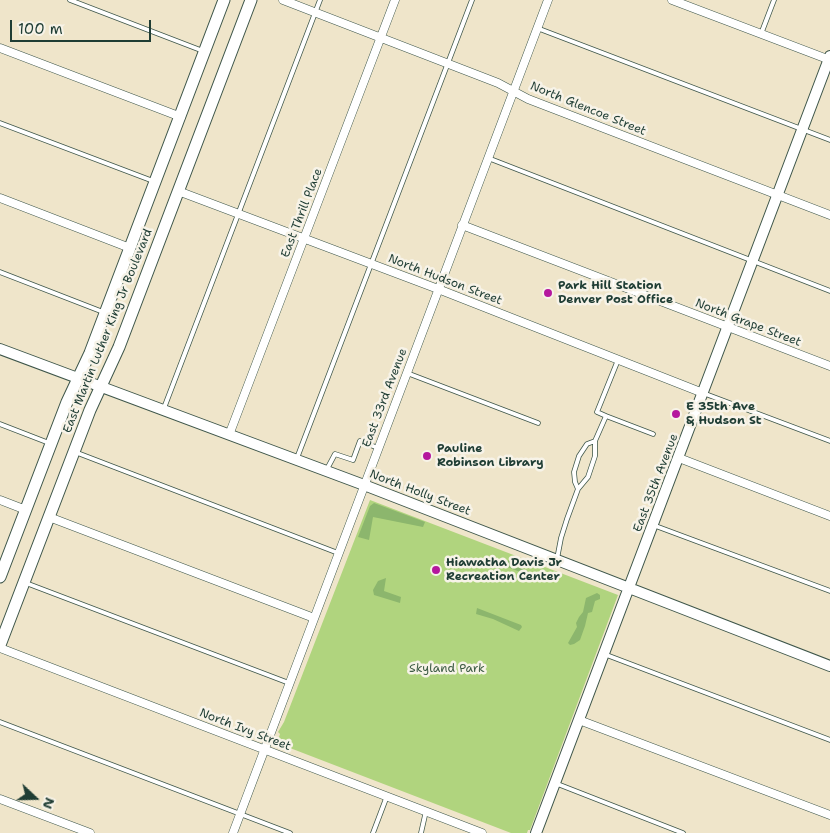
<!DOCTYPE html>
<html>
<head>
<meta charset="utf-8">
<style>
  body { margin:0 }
  #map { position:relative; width:830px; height:833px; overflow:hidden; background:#efe5ca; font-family:"Shantell Sans",sans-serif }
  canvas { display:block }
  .north { position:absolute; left:10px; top:773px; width:50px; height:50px; -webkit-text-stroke:4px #f7f3e8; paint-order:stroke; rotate:111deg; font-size:14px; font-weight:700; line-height:20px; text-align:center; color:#1f3d34 }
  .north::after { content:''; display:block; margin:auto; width:18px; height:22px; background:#1f3d34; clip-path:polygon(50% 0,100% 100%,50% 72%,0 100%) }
  .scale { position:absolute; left:10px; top:20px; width:141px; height:22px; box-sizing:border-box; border:2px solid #1f3d34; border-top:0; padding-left:6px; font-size:15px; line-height:18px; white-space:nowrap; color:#1f3d34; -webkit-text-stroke:4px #f7f3e8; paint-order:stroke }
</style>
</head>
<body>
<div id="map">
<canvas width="830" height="833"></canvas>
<div class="north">N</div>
<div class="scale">100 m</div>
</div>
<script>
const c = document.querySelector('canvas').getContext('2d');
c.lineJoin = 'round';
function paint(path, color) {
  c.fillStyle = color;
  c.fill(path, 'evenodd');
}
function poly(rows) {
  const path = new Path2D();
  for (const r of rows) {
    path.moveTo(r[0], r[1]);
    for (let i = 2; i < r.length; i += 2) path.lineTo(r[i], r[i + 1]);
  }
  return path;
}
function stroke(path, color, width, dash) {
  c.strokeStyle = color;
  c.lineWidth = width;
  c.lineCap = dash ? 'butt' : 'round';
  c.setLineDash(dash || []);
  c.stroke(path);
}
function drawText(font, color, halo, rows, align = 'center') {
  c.font = font + ' "Shantell Sans",sans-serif';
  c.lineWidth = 5;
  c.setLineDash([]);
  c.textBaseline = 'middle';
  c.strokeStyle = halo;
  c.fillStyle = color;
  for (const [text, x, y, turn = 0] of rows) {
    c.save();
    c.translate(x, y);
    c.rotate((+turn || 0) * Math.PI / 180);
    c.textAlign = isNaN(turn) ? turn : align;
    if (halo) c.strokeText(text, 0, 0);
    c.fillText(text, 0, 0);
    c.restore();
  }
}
paint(poly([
  [370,500,618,595,530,830,528,830,527,833,511,833,277,743,280,734,278,732,284,722]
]), '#b0d47e');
paint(poly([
  [374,503,425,522,423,527,373,517,369,540,358,537,370,506],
  [509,560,514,562,522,569,537,575,536,578,502,565],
  [386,578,384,591,401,597,400,603,374,595,373,590,378,581],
  [597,593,600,595,600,599,595,601,592,612,588,613,585,626,580,640,574,644,570,645,568,643,577,627,576,623,579,617,583,612,586,598],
  [477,608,521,625,522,627,519,631,493,619,476,614]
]), '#8cb66d');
const service = poly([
  [70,0,203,51],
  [537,28,830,140],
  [761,34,774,0],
  [0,123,153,181],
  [488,158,830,291],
  [0,272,103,312],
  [407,373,538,423],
  [703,393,830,441],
  [164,408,320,0],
  [606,416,653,434],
  [0,424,49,443],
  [75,452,338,553],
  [297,458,472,0],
  [327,469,335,454,353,460,360,441,378,448],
  [578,489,575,482,574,472,579,456,587,444,595,441],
  [653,525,830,591],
  [557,559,561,538,567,519,578,489,588,477,595,456,595,441,606,416,597,412,618,360],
  [26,583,289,683],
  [604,654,830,740],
  [0,722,290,833],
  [555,783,683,833],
  [373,833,387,796],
  [421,833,426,811]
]);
const minor = poly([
  [283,0,498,83,528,99,830,215],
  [672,0,830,60],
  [0,48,181,117],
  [178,191,438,289,703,393],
  [0,198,130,248],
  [462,225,830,366],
  [229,435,395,0],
  [679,458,830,516],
  [0,500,26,510],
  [49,517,314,618],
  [0,648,482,833],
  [579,720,830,815],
  [0,799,90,833],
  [233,833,548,0]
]);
const tertiary = poly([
  [0,349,364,485,830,666],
  [536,833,830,56]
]);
const secondary = poly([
  [0,577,67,402,90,353,224,0],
  [0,645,90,410,119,347,251,0]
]);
stroke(service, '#3e564a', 5.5);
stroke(minor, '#3e564a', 9);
stroke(tertiary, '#3e564a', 12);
stroke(secondary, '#3e564a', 13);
stroke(service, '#fff', 4);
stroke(minor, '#fff', 8);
stroke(tertiary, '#fff', 10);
stroke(secondary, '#fff', 11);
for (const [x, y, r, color] of [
  [548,293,5,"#b5179e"],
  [676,414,5,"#b5179e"],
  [427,456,5,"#b5179e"],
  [436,570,5,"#b5179e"]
]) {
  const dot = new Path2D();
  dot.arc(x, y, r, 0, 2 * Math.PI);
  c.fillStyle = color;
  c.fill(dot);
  stroke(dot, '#f7f3e8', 2);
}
drawText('12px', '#1f3d34', '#f7f3e8', [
  ["North Glencoe Street",588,109,22],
  ["East Thrill Place",302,213,-69],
  ["North Hudson Street",445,280,21],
  ["North Grape Street",748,323,21],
  ["East Martin Luther King Jr Boulevard",108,331,-68],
  ["East 33rd Avenue",385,398,-69],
  ["East 35th Avenue",656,483,-69],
  ["North Holly Street",420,493,21],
  ["North Ivy Street",245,730,21]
]);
drawText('bold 12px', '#1f3d34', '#f7f3e8', [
  ["Park Hill Station",558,286],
  ["Denver Post Office",558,300],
  ["E 35th Ave",686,407],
  ["& Hudson St",686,421],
  ["Pauline",437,449],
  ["Robinson Library",437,463],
  ["Hiawatha Davis Jr",446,563],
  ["Recreation Center",446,577]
], 'left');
drawText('12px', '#3c5b43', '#f7f3e8', [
  ["Skyland Park",447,669]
]);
</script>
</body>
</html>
